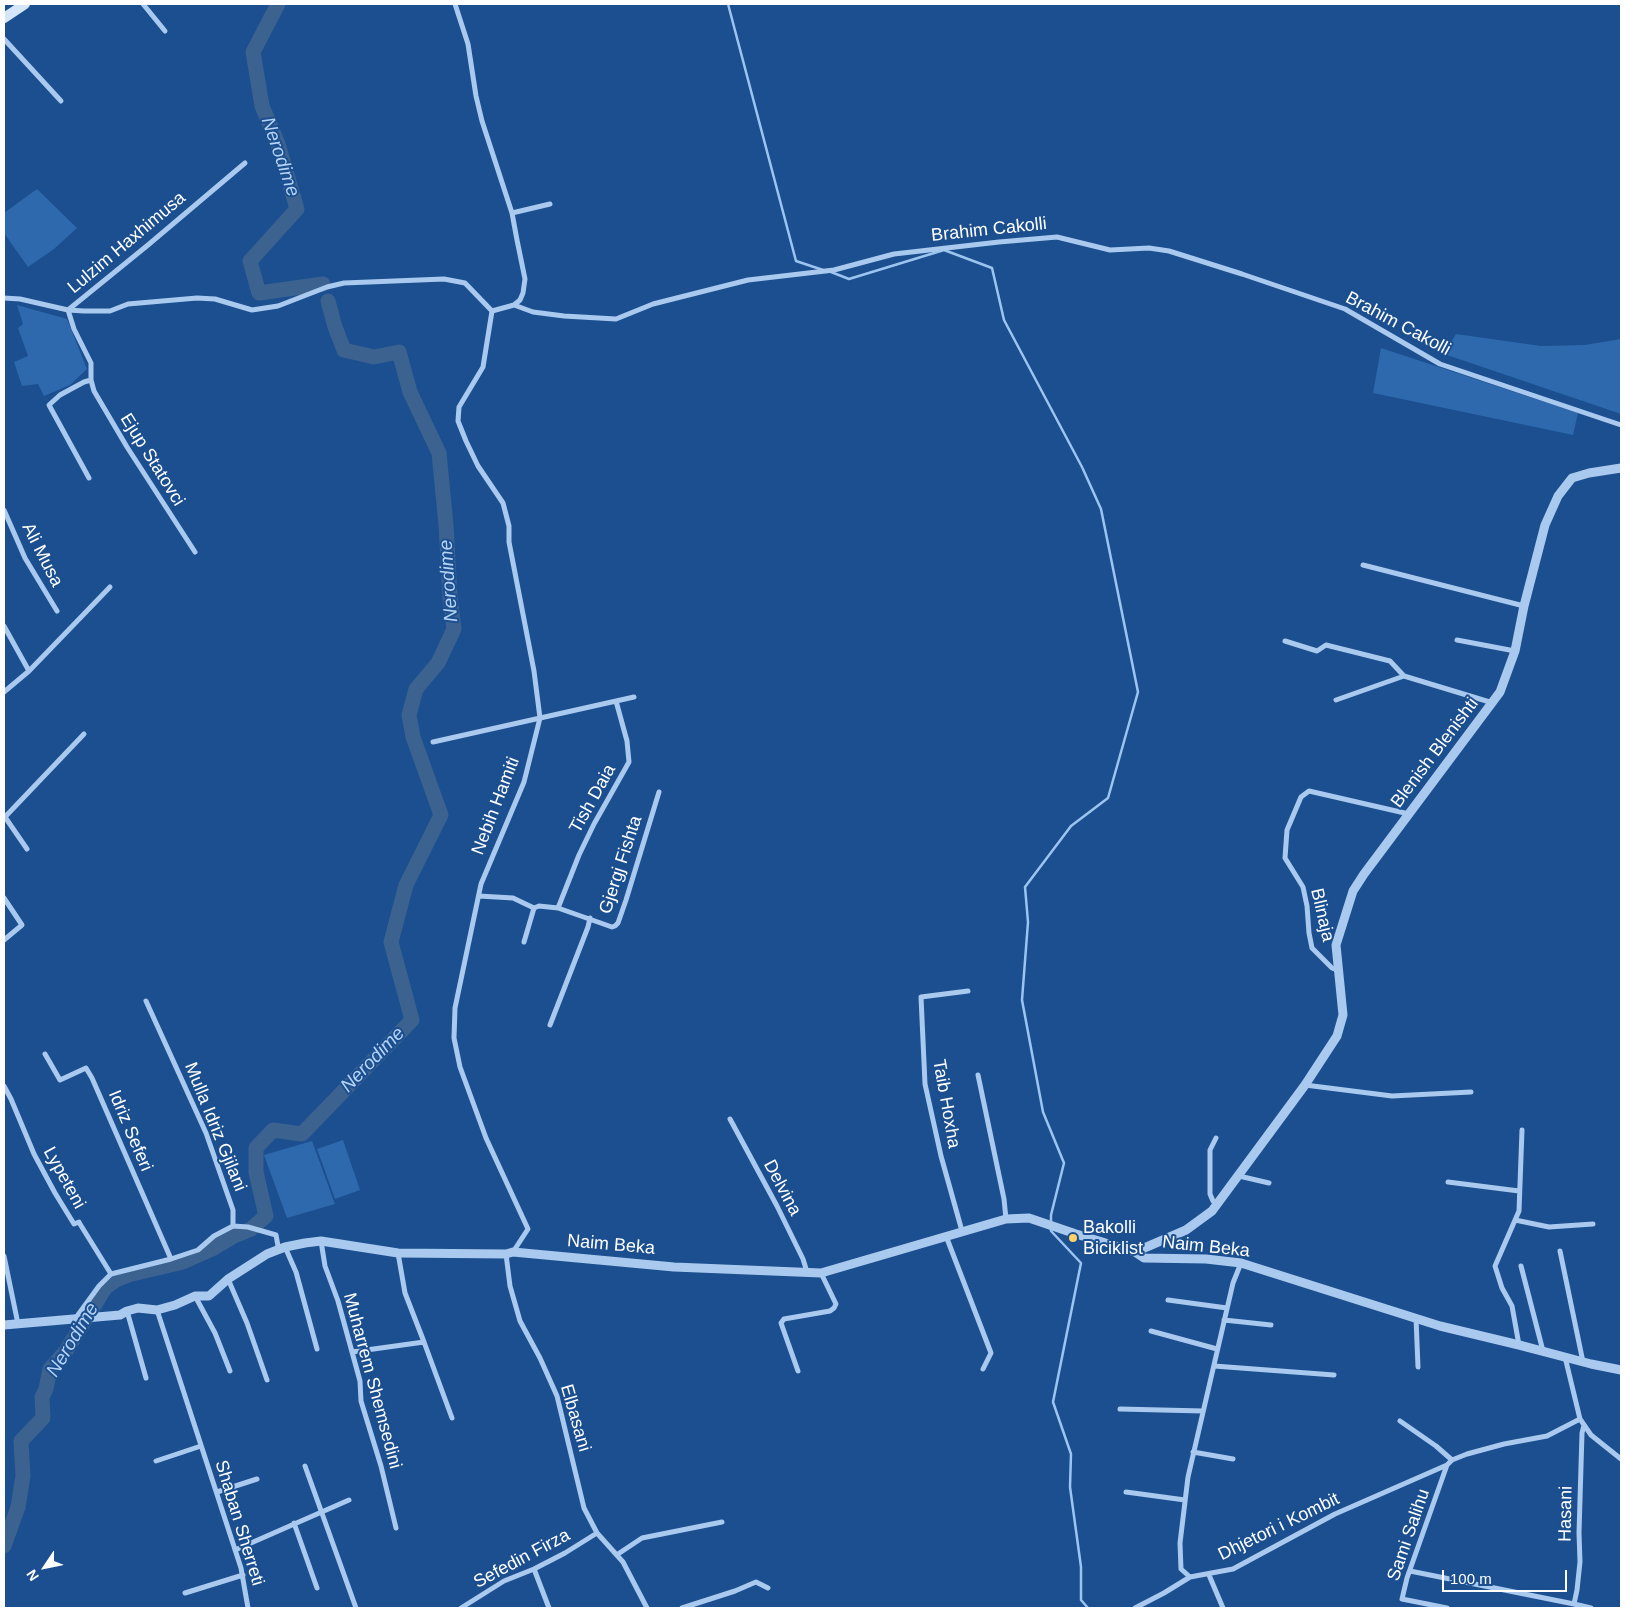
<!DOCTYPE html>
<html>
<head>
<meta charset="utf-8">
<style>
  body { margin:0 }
  #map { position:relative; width:1625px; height:1612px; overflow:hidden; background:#1b4f8f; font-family:Helvetica,sans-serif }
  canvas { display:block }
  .frame { position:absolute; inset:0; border:5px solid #fff; pointer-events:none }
  .north { position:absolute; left:20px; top:1542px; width:50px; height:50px; -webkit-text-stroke:4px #1b4f8f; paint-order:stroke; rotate:236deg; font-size:14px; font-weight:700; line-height:20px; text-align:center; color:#fff }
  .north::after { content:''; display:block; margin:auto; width:18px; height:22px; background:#fff; clip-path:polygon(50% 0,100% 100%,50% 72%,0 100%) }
  .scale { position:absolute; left:1442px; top:1570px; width:125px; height:22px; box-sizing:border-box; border:2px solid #fff; border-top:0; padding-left:6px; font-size:15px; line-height:18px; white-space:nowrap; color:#fff; -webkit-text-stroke:4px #1b4f8f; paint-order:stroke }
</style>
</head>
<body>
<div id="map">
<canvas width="1625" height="1612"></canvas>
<div class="frame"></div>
<div class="north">N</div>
<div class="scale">100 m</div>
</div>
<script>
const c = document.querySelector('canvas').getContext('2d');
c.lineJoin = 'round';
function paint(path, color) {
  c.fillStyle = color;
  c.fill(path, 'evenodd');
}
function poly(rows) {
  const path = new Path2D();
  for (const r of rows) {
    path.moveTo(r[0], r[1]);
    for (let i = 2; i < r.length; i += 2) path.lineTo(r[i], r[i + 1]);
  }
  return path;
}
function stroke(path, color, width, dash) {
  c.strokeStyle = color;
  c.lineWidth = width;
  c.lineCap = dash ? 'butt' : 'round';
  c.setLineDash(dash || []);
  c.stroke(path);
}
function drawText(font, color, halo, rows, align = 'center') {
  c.font = font + ' Helvetica,sans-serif';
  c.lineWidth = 4;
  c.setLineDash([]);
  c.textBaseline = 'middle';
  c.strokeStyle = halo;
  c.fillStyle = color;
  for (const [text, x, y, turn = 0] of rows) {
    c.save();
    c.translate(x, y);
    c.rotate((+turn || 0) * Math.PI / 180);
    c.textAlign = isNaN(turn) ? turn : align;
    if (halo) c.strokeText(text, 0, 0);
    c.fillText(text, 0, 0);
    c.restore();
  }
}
paint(poly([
  [37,189,77,228,54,249,28,267,4,233,4,213],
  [17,305,67,319,87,369,70,385,44,396,38,384,22,386,14,362,28,356,18,328,23,324],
  [1456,334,1541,346,1585,345,1621,339,1621,414,1444,354],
  [1381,348,1578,413,1573,435,1373,393],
  [343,1140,360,1190,335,1199,317,1149],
  [312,1141,335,1204,287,1218,264,1155]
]), '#2e69ad');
stroke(poly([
  [728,4,796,261,823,270],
  [831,272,849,279,944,250,992,268,1004,320,1082,467,1101,509,1138,692,1108,798,1071,826,1025,887,1028,922,1022,1000,1043,1112,1064,1163,1051,1215,1051,1223],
  [1051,1228,1051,1231,1081,1263,1053,1402,1071,1454,1070,1487,1081,1567,1081,1600,1088,1608]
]), '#9cc4f0', 2.5);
stroke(poly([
  [278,4,253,52,262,106,278,144,297,209,250,261,259,293,323,284],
  [4,1546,18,1507,23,1476,21,1441,43,1418,42,1397,46,1389,50,1369,66,1351,105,1288,116,1280,128,1275,183,1262,212,1249,234,1236,251,1229,266,1216,256,1172,256,1148,273,1130,302,1134,412,1020,391,942,406,885,441,815,413,737,409,715,416,689,438,663,454,629,450,597,446,525,439,453,410,392,399,352,374,357,344,350,335,327,328,301]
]), '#3c6290', 15);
stroke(poly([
  [143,4,165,31],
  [4,39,61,101],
  [512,213,550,204],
  [4,298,20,299,68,310,84,311,110,311,128,304,197,298,215,299,252,310,278,306,327,287,344,283,444,279,465,283,492,311,514,305,520,300,523,293,525,279,517,240,512,213,482,121,476,96,468,44,455,4],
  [514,305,533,312,564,316,616,319,653,304,748,280,834,270,894,254,999,242,1057,237,1110,250,1149,248,1169,251,1242,274,1345,309,1440,364,1621,425],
  [68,310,74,329,91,363,91,380,94,391,127,447,195,552],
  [68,310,148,245,245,163],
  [492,311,483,367,459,407,458,421,466,441,478,466,503,503,509,526,509,542,534,671,540,718,524,782,481,884,455,1008,454,1038,460,1067,486,1138,528,1229,513,1252],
  [89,478,49,405,60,395,84,382,91,380],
  [4,510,25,558,57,611],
  [1363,565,1524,606],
  [4,626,29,671],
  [1457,640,1515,651],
  [1285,641,1317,651,1326,645,1390,661,1404,676,1493,703],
  [4,692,29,671,110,587],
  [1336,700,1404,676],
  [433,742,634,697],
  [4,815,5,817,84,734],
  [5,817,27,849],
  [479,896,513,898,534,908,539,906,558,908,612,927,615,926,618,923,626,900,659,792],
  [4,898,22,925,4,940],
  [558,908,579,855,594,824,629,762,627,741,616,701],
  [524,942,534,908],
  [1337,970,1332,968,1312,948,1309,933,1307,906,1303,887,1285,858,1287,830,1301,797,1309,791,1409,814],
  [550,1025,588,927,590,918],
  [45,1054,60,1080,86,1068,92,1078,171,1259],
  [978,1075,1004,1199,1006,1219],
  [1305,1085,1392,1096,1471,1092],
  [4,1086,11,1099,34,1154,55,1193,74,1224,79,1222,80,1224,111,1274],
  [730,1119,777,1206,803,1259,807,1272],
  [1216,1138,1210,1150,1210,1194,1213,1201,1218,1204],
  [1239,1176,1269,1183],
  [1448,1182,1519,1191],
  [1515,1220,1549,1227,1593,1224],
  [233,1226,248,1227,276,1235,278,1246,285,1247,296,1272,317,1349],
  [962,1231,941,1156,925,1084,921,997,968,991],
  [946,1236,991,1353,983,1369],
  [321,1241,325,1266,338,1301,360,1381,361,1401,381,1466,396,1528],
  [1560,1251,1583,1362],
  [506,1254,510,1286,520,1321,540,1358,557,1396,584,1508,597,1533,623,1562,647,1608],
  [4,1256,18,1324],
  [1241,1263,1233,1283,1188,1477,1180,1543,1181,1569,1190,1577,1233,1569,1335,1514,1447,1465,1452,1460,1467,1454,1504,1444,1547,1436,1580,1419],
  [1521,1266,1543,1351],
  [228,1279,247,1323,267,1380],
  [195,1296,215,1333,230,1371],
  [1168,1300,1227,1308],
  [157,1310,241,1568,248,1608],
  [127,1311,146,1378],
  [1416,1318,1418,1367],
  [75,1319,99,1286,111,1274,171,1259,198,1250,214,1236,233,1226,233,1210,206,1133,146,1001],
  [1224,1320,1271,1325],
  [1151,1331,1217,1349],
  [424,1342,452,1418],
  [1519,1345,1512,1306,1502,1288,1495,1266,1519,1211,1522,1130],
  [352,1352,424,1342,405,1293,398,1253],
  [1565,1357,1580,1419,1591,1435,1621,1459],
  [1214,1366,1334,1375],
  [798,1371,781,1323,784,1319,830,1311,834,1308,836,1304,821,1273],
  [1120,1409,1203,1411],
  [1400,1421,1436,1446,1452,1460],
  [1193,1452,1233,1459],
  [156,1461,201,1446],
  [1447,1465,1407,1578,1402,1599,1447,1608],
  [305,1466,356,1608],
  [217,1492,257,1479],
  [1126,1492,1185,1500],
  [294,1523,317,1588],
  [235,1550,349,1500],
  [618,1554,642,1538,722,1522],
  [534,1569,549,1608],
  [1410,1571,1574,1604,1591,1608],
  [1209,1575,1223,1608],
  [185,1593,243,1575],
  [1574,1604,1577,1590,1580,1562,1579,1533,1582,1433,1584,1425],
  [461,1608,504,1581,534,1569,565,1553,597,1533],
  [682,1608,735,1591,756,1582,768,1588],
  [1135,1608,1164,1593,1190,1577]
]), '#a9c9ee', 5);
stroke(poly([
  [1135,1252,1186,1230,1212,1211,1305,1085,1337,1036,1343,1015,1336,945,1353,891,1364,874,1500,692,1515,651,1524,606,1545,525,1558,496,1572,478,1589,473,1621,468],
  [4,1325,120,1315,127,1311,138,1308,157,1310,175,1305,195,1296,209,1296,228,1279,267,1254,285,1247,305,1243,321,1241,398,1253,506,1254,513,1252,674,1267,821,1273,1006,1219,1029,1218,1076,1234,1135,1252,1144,1258,1206,1259,1241,1263,1440,1326,1519,1345,1591,1364,1621,1370]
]), '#a9c9ee', 9);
stroke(poly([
  [4,18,25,4]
]), '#d6e6fa', 10);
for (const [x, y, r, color] of [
  [1073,1238,5,"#ffd166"]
]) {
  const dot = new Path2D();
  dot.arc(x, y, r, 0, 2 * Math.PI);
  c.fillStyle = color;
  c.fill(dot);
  stroke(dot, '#1b4f8f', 2);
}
drawText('18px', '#fff', '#1b4f8f', [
  ["Brahim Cakolli",989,230,-6],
  ["Lulzim Haxhimusa",127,243,-40],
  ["Brahim Cakolli",1398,324,28],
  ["Ejup Statovci",152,460,58],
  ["Ali Musa",42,555,63],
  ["Blenish Blenishti",1435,753,-53],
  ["Tish Daia",593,799,-61],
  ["Nebih Hamiti",496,806,-69],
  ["Gjergj Fishta",621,865,-72],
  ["Blinaja",1322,915,77],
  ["Taib Hoxha",946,1104,80],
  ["Mulla Idriz Gjilani",215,1127,68],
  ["Idriz Seferi",130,1131,67],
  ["Lypeteni",64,1178,61],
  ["Delvina",782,1188,62],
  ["Naim Beka",611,1245,5],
  ["Naim Beka",1206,1247,6],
  ["Muharrem Shemsedini",372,1381,75],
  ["Elbasani",575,1418,74],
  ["Hasani",1566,1514,-89],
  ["Shaban Sherreti",239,1523,73],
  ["Dhjetori i Kombit",1279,1527,-26],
  ["Sami Salihu",1409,1535,-71],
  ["Sefedin Firza",522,1559,-28]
]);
drawText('18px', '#fff', '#1b4f8f', [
  ["Bakolli",1083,1228],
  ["Biciklist",1083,1249]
], 'left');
drawText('italic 19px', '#b5d3f5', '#1b4f8f', [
  ["Nerodime",280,157,71],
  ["Nerodime",449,581,-94],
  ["Nerodime",373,1060,-46],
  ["Nerodime",73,1340,-59]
]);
</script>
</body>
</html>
